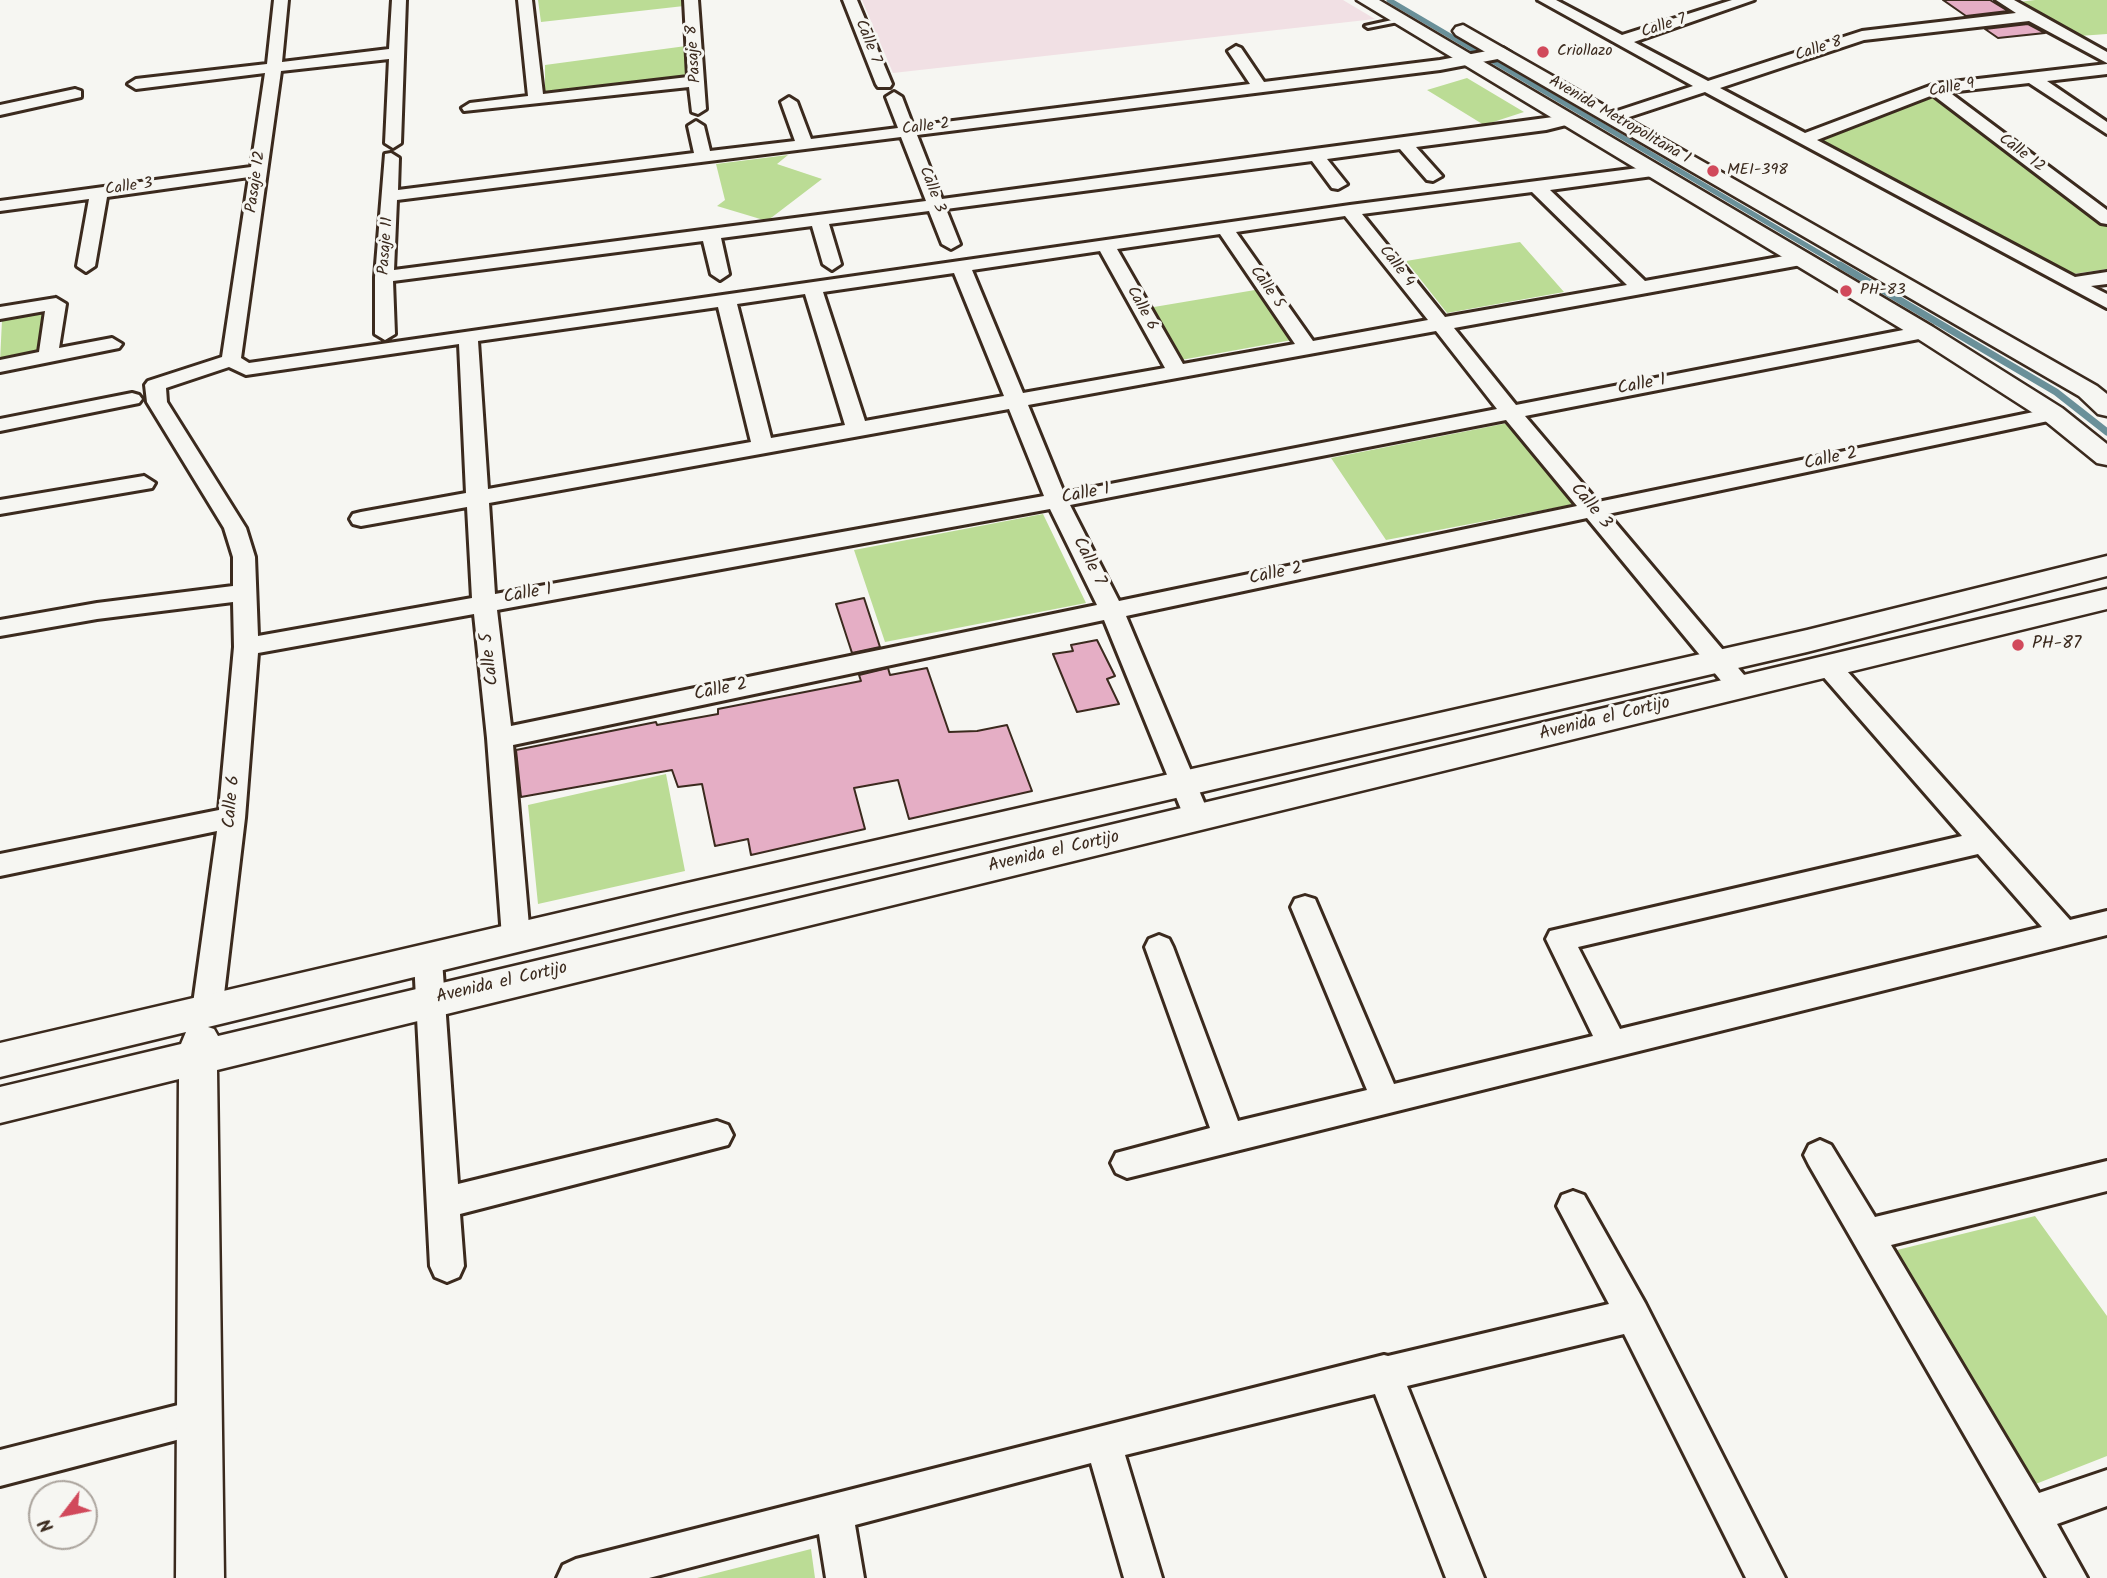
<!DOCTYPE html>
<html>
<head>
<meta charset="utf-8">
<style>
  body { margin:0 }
  #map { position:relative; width:2107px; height:1578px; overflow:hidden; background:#f6f6f2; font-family:Kalam,sans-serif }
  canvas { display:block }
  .north { position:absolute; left:28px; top:1480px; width:70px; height:70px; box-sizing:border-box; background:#f6f6f2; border:2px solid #aba49d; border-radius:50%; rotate:238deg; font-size:19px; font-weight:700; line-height:28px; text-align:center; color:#3b2a1e }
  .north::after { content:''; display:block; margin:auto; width:24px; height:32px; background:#d1495b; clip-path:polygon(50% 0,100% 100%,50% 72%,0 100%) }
</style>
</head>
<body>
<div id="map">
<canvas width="2107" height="1578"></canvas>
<div class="north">N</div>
</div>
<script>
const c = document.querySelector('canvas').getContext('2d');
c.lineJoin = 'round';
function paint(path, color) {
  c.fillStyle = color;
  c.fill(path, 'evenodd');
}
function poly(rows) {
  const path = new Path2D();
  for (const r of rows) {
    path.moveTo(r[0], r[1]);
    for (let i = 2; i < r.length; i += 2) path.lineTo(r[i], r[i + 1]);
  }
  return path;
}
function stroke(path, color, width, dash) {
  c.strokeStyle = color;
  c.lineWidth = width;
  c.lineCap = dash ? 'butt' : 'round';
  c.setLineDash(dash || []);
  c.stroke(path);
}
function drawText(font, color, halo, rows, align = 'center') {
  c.font = font + ' Kalam,sans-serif';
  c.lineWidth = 6;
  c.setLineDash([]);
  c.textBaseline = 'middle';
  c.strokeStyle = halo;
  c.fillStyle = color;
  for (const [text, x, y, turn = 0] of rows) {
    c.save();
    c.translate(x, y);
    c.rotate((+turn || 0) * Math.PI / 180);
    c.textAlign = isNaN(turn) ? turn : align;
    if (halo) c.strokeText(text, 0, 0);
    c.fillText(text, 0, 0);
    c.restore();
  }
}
paint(poly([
  [862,0,1343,0,1375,19,893,73]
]), '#f1e0e4');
paint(poly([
  [538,0,684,0,684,6,541,22],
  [2035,0,2107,0,2107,34,2079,36,2018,2],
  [686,46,687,77,545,95,545,65],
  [1467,78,1524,112,1484,125,1427,90],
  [1932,96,2107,226,2107,269,2066,275,1815,138],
  [788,155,777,164,822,179,767,221,717,206,725,200,716,164],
  [1520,242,1564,292,1447,313,1406,261],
  [1255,290,1292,340,1181,360,1148,308],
  [49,310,42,354,0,362,2,320],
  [1508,423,1575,504,1386,540,1331,458],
  [1043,514,1086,603,885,642,854,550],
  [666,774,685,871,538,904,528,805],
  [2035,1216,2107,1316,2107,1456,2028,1487,1889,1252],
  [811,1549,815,1578,697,1578]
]), '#bbdc95');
stroke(poly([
  [1389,0,1843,267]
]), '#6a9099', 5);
stroke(poly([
  [1840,265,2056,392,2107,432]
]), '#6a9099', 7);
const building = poly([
  [1943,0,1990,0,2008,11,1966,16,1943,0],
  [2028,24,2045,33,1998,38,1985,29,2028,24],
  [864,598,880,647,852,653,836,604,864,598],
  [1097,640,1115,676,1107,679,1119,704,1077,712,1053,654,1073,651,1071,645,1097,640],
  [888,668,890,675,927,668,949,732,977,731,1007,725,1032,791,909,819,898,780,854,788,865,829,751,855,748,839,715,846,702,784,678,787,672,770,521,797,516,750,656,722,657,725,718,714,718,709,861,681,859,675,888,668]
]);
paint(building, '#e5aec5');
stroke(building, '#3b2a1e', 2);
const service = poly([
  [1401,18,1403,19,1403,21,1368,28,1365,26,1401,18]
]);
const minor = poly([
  [274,0,288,0,282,62,389,49,392,0,406,0,401,143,393,148,385,143,389,59,281,71,241,358,249,363,1350,205,1654,166,1663,171,1660,175,1550,190,1645,281,1801,253,1810,259,1801,265,1454,328,1516,405,1924,326,1934,332,1924,338,1525,416,1598,502,2053,408,2063,414,2053,420,1608,514,1750,682,1753,688,1750,694,1741,697,1732,694,1587,518,1126,616,1211,819,1207,826,1198,829,1189,826,1185,819,1104,620,513,745,530,937,526,945,516,949,506,945,502,937,487,738,474,614,258,653,245,818,222,1011,217,1020,207,1024,197,1020,192,1011,217,831,0,876,0,854,219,810,234,647,233,602,97,619,0,636,0,620,97,603,233,586,233,557,224,528,147,402,145,385,148,381,222,357,249,177,107,197,95,266,86,272,77,266,89,199,0,211,0,201,251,167,265,73,136,89,128,84,136,79,267,64,274,0],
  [1532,192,1627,285,1445,317,1362,214,1532,192],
  [1345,216,1428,320,1313,341,1236,232,1345,216],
  [1220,234,1295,344,1183,364,1117,249,1220,234],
  [1100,251,1165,368,1023,393,972,270,1100,251],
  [954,273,1004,396,865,421,823,292,954,273],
  [805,294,845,425,771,438,737,304,805,294],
  [718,307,751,442,488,489,478,341,718,307],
  [1436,331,1497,409,1064,493,1028,405,1436,331],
  [459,344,466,493,361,512,353,514,350,519,353,524,361,526,467,507,472,598,258,636,255,557,246,528,167,402,166,388,229,367,246,375,459,344],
  [1009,409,1044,496,495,594,489,503,1009,409],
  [1506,420,1577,506,1119,601,1070,505,1506,420],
  [1050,509,1097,605,511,726,497,610,1050,509],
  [518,0,532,0,543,94,688,77,684,0,698,0,706,109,698,114,692,112,689,87,464,111,462,108,470,103,528,96,518,0],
  [843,0,857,0,892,84,890,87,878,87,876,84,843,0],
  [1538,0,1556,0,1622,35,1732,0,1754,0,1634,42,1708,81,1862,31,2016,13,1996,0,2014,0,2107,52,2107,63,2029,21,1864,40,1720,88,1805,133,1935,84,2107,64,2107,74,2047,81,2107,122,2107,134,2029,83,1949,92,2107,210,2107,224,2101,223,1933,95,1817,140,2075,277,2107,272,2107,284,2091,286,2107,294,2107,308,1705,92,1620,120,1608,120,1608,114,1693,86,1538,0],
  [1236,46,1241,48,1264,82,1440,60,1503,48,1511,53,1503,58,1440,70,917,135,942,199,1568,115,1576,120,1574,123,1546,130,1416,147,1442,176,1433,181,1427,180,1400,149,1327,159,1347,184,1338,189,1332,188,1312,161,946,209,960,244,951,249,942,244,929,211,829,224,841,264,832,270,823,264,812,226,721,238,729,274,720,280,711,274,703,241,393,281,395,334,385,340,375,334,375,277,385,154,391,153,399,158,398,190,694,153,688,126,696,121,704,126,710,151,795,141,781,102,789,97,797,102,811,139,898,128,886,97,894,92,902,97,913,126,1250,84,1228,51,1236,46],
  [901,137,926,201,394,270,397,200,901,137],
  [75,89,81,91,81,97,0,115,0,105,75,89],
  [56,298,66,304,59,348,112,338,122,344,119,348,0,372,0,360,39,352,45,311,0,319,0,307,56,298],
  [132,393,139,395,142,399,139,403,0,431,0,419,132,393],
  [144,476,155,483,152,488,0,514,0,500,144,476],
  [1829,658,1838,661,2070,920,2107,911,2107,935,1127,1178,1116,1173,1111,1163,1116,1153,1210,1128,1145,947,1149,939,1159,935,1169,939,1173,947,1238,1121,1367,1090,1291,907,1295,899,1305,896,1315,899,1394,1084,1593,1036,1546,939,1550,931,1962,836,1820,673,1817,667,1820,661,1829,658],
  [1978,854,2042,927,1620,1029,1578,947,1978,854],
  [428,948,438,951,442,960,458,1184,717,1121,728,1125,733,1135,728,1145,460,1214,464,1266,459,1277,447,1282,435,1277,430,1266,414,960,418,951,428,948],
  [1820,1140,1831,1145,1875,1217,2107,1161,2107,1191,1891,1245,2039,1493,2107,1470,2107,1506,2057,1524,2087,1578,2047,1578,1809,1165,1804,1155,1809,1145,1820,1140],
  [1573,1191,1584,1195,1645,1303,1785,1578,1746,1578,1624,1334,1407,1386,1484,1578,1446,1578,1375,1394,1125,1455,1162,1578,1124,1578,1091,1463,855,1525,864,1578,826,1578,819,1534,649,1578,557,1578,563,1565,576,1559,1384,1355,1388,1356,1609,1304,1557,1206,1562,1195,1573,1191],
  [198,1400,211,1405,216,1418,211,1431,0,1486,0,1450,198,1400]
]);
const tertiary = poly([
  [1357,0,1379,0,1933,327,2062,408,2107,444,2107,465,2097,463,2044,420,1915,337,1357,0],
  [1463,25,2097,386,2107,394,2107,416,2098,414,2079,396,1456,35,1453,31,1456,27,1463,25],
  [2107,556,2107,576,1807,652,683,912,208,1027,214,1029,218,1036,2107,589,2107,609,217,1070,224,1578,176,1578,179,1079,0,1123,0,1087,181,1044,186,1032,0,1077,0,1043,683,884,1807,630,2107,556]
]);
stroke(service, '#3b2a1e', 6);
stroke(minor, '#3b2a1e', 6);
stroke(tertiary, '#3b2a1e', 5);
paint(service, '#f6f6f2');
paint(minor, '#f6f6f2');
paint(tertiary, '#f6f6f2');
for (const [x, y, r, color] of [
  [1543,52,7,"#d1495b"],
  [1713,171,7,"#d1495b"],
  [1846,291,7,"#d1495b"],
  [2018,645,7,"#d1495b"]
]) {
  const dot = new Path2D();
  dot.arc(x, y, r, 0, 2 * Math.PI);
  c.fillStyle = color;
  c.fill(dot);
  stroke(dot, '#f6f6f2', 2.5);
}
drawText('16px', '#3b2a1e', '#f6f6f2', [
  ["Calle 7",1664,27,-18],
  ["Calle 7",867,42,68],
  ["Calle 8",1819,50,-18],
  ["Pasaje 8",695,54,-94],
  ["Calle 9",1952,89,-10],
  ["Avenida Metropolitana 1",1619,121,30],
  ["Calle 2",926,128,-7],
  ["Calle 12",2021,154,37],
  ["Pasaje 12",257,182,-82],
  ["Calle 3",129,188,-8],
  ["Calle 3",931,190,69],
  ["Pasaje 11",387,246,-86],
  ["Calle 4",1396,267,52],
  ["Calle 5",1266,288,55],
  ["Calle 6",1141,309,61]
]);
drawText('16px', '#3b2a1e', '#f6f6f2', [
  ["Criollazo",1557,52],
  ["MEI-398",1727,171],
  ["PH-83",1860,291]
], 'left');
drawText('18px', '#3b2a1e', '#f6f6f2', [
  ["Calle 1",1642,386,-11],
  ["Calle 2",1831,460,-12],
  ["Calle 1",1086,495,-11],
  ["Calle 3",1590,507,50],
  ["Calle 7",1088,562,63],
  ["Calle 2",1276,575,-12],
  ["Calle 1",528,595,-10],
  ["Calle 5",491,659,-97],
  ["Calle 2",721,691,-12],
  ["Avenida el Cortijo",1605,720,-14],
  ["Calle 6",233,802,-85],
  ["Avenida el Cortijo",1054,853,-13],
  ["Avenida el Cortijo",502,984,-13]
]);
drawText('18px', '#3b2a1e', '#f6f6f2', [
  ["PH-87",2032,645]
], 'left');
</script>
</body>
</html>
